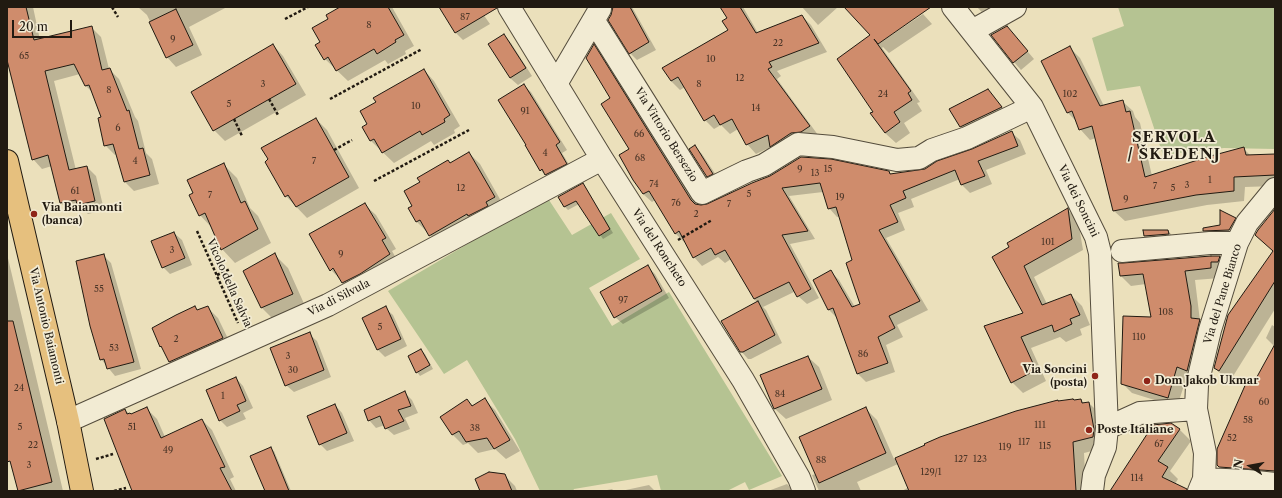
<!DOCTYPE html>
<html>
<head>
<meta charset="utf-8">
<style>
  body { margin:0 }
  #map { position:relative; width:1282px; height:498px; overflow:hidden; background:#ebe0bb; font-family:"Libre Caslon Text",serif }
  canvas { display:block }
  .frame { position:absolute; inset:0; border:8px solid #211a11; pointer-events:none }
  .north { position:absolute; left:1230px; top:446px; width:40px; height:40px; -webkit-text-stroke:3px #f2ebd3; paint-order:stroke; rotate:281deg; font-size:11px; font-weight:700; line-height:16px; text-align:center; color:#211a11 }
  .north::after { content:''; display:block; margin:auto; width:14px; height:18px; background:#211a11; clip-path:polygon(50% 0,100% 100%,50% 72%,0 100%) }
  .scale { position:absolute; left:12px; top:20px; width:60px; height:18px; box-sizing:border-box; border:2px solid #211a11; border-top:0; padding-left:5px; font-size:12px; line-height:14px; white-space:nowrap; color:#211a11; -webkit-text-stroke:3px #f2ebd3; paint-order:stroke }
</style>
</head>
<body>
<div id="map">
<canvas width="1282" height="498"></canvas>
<div class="frame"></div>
<div class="north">N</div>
<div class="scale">20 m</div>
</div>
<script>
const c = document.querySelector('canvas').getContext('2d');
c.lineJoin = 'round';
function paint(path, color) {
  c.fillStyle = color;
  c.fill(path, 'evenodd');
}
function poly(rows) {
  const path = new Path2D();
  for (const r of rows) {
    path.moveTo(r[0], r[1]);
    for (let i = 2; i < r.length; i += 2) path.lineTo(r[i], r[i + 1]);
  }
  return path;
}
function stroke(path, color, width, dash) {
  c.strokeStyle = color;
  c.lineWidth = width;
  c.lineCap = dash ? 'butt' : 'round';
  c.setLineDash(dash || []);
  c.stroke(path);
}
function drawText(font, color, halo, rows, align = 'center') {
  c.font = font + ' "Libre Caslon Text",serif';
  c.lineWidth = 3.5;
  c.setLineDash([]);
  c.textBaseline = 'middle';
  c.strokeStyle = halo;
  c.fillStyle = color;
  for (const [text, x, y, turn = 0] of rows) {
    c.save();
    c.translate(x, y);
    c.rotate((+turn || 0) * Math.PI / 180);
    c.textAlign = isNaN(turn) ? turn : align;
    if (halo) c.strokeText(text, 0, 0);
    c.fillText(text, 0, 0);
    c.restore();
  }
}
paint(poly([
  [1118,7,1275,7,1275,149,1224,148,1163,155,1140,86,1107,91,1092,38,1124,26],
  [547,197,572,235,611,213,640,259,589,288,612,326,669,292,782,476,749,490,745,482,727,491,661,491,657,475,574,489,573,491,540,491,515,439,467,360,444,374,388,291]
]), '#b5c392');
paint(poly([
  [7,7,33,7,40,40,91,27,101,37,109,69,119,79,135,117,138,121,146,153,152,159,159,184,134,191,124,181,117,154,115,155,105,145,103,118,92,92,86,86,80,74,54,81,76,170,87,167,96,176,104,210,88,214,83,209,71,212,61,203,52,166,42,169,33,159,7,54],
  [138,7,227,7,189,27,202,55,176,67,167,57,147,15],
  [342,7,392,7,414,46,405,51,406,54,388,64,385,60,348,81,325,59,317,46,322,43,330,19],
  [440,7,478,7,490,24,463,40,456,33],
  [614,7,632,7,656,50,637,60,630,53,609,20],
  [722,7,743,7,758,33,802,16,811,25,827,52,777,71,781,76,777,79,818,135,779,155,771,147,756,154,747,144,738,129,730,134,721,125,714,129,705,120,685,87,680,90,671,81,729,30,728,19],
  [802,7,838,7,818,25],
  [845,7,917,7,922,12,877,43,878,44,923,14,932,24,889,53,883,47,882,48,920,102,917,103,922,111,904,123,910,133,896,143,885,133,874,113,872,35],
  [977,7,1018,7,991,22],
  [1007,27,1034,59,1021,70,1014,62],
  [504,35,511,43,532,76,518,85,510,78],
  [273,45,283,56,306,95,225,141,214,130,192,92],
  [594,46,602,54,697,205,708,205,752,183,889,172,891,174,926,170,973,150,1011,132,1020,140,1026,154,986,170,992,184,970,193,962,185,960,179,911,199,914,207,898,213,905,230,886,238,928,310,897,325,903,337,886,345,895,372,866,382,858,374,837,318,829,310,814,280,831,272,839,280,855,307,861,305,853,260,840,216,837,217,829,208,823,192,789,196,815,239,790,244,819,298,807,304,798,296,796,291,763,307,766,310,782,343,751,359,748,359,741,351,758,303,754,299,731,259,725,263,718,257,702,266,694,257,685,241,684,242,676,234,655,200,652,202,643,194,630,149],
  [1070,48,1080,58,1104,106,1122,101,1133,111,1135,117,1140,123,1152,176,1244,149,1251,156,1275,155,1275,186,1245,187,1244,201,1207,205,1125,221,1114,211,1096,138,1090,140,1080,129,1077,122,1068,113,1042,61],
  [424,70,434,81,460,126,454,130,455,133,434,145,431,141,394,163,371,141,363,128,369,125],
  [523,85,531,92,567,150,562,153,573,171,548,177,540,170,527,145],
  [988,90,1009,115,968,134,961,126],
  [316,119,327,130,359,188,307,218,286,196],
  [695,147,702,154,720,181,715,184,707,176],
  [469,153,480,164,505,208,441,246,417,222,410,208,414,206,421,182,448,161,451,164],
  [224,165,237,178,250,208,258,216,271,243,235,263,222,249,212,228,200,215,190,195,194,193],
  [583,185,586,188,613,233,603,239,579,204,568,210,564,206],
  [365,205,376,215,396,249,392,251,400,265,354,293,331,270],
  [1068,210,1078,220,1083,250,1034,277,1047,304,1071,295,1082,306,1090,325,1080,329,1082,335,1066,342,1060,337,1031,348,1046,381,1023,393,1012,382,1025,313,993,258],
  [1235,219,1238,222,1233,234,1208,234,1204,231,1221,226],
  [1144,231,1168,231,1171,234,1172,237,1148,240,1145,236],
  [174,233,182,240,192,265,170,274,163,267],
  [7,254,63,491,18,491,7,446],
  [275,255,288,268,306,308,275,321,262,308,244,271],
  [104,256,111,263,141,369,115,376,101,359],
  [1220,257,1229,266,1220,278,1195,280,1200,321,1210,330,1197,380,1187,376,1177,407,1132,393,1122,383,1153,318,1146,284,1131,286,1121,276],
  [1275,264,1275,309,1230,381,1226,379,1215,368],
  [648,267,655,274,669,298,623,324,615,317],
  [207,307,218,318,233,349,181,372,170,362,164,350,161,346,195,308,198,311],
  [385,308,393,315,407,346,385,357,377,349],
  [1272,325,1275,327,1275,481,1231,478,1220,467,1253,385,1274,346,1266,338],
  [309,334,317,341,331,377,294,392,286,385],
  [421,350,425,354,433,369,420,376,417,372],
  [808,357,819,367,832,400,786,419,775,409,761,376],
  [236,378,243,386,253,408,243,413,246,419,227,427,220,420],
  [405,393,412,400,418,413,405,418,410,429,394,435,386,428,385,425,376,428,369,420],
  [484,399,495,410,520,451,506,459,495,449,478,453,468,443,463,445,453,435,441,417,467,400,473,406],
  [1081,400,1085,404,1089,403,1100,414,1104,448,1084,453,1086,491,902,491,909,487,898,464,857,482,861,491,819,491,812,475,816,474,866,409,877,420,894,459,926,446,1059,402],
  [335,405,342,413,354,441,327,451,320,444],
  [147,409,157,419,165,437,202,420,212,430,234,477,230,479,236,491,133,491,125,410,131,415],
  [1170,424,1180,430,1191,441,1170,471,1178,479,1175,484,1188,491,1110,491],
  [270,448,274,451,291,491,266,491],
  [504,475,515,486,517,491,480,491],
  [787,484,794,491,768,491],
  [649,485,655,491,621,491],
  [612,489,614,491,602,491]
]), '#0003');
const building = poly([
  [7,7,26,7,34,40,92,26,102,70,110,68,127,111,129,110,139,149,143,148,150,175,124,182,113,144,104,146,98,118,101,117,89,85,85,86,74,64,45,71,69,170,87,166,95,201,77,205,76,200,60,203,48,155,32,160,7,60,7,7],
  [340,7,388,7,404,35,395,40,396,42,377,54,374,49,336,71,328,57,324,60,315,45,320,42,312,28,328,19,326,15,340,7],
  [439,7,497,7,497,8,455,33,439,7],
  [613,7,630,7,649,42,629,54,608,20,611,15,613,7],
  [720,7,740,7,756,33,802,15,819,43,769,62,772,67,768,69,810,126,801,132,791,133,770,147,768,135,746,145,732,119,720,125,714,115,704,121,678,77,671,81,662,68,728,30,722,21,727,18,720,7],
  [844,7,931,7,878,44,874,39,911,91,908,93,912,100,894,112,900,122,885,133,870,113,873,112,837,59,870,35,844,7],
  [176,9,193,45,166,58,149,22,176,9],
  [1007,26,1028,51,1013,63,991,35,1007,26],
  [504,34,526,68,510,78,488,44,504,34],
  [273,44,296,84,213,131,191,92,273,44],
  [594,44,691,200,695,204,701,205,707,204,752,183,770,176,801,157,831,159,889,171,890,174,925,169,937,161,972,149,1012,131,1018,146,978,161,985,176,961,185,955,170,903,191,906,198,890,205,898,222,879,230,920,301,889,316,895,328,878,337,888,363,857,374,833,308,828,310,813,280,831,270,852,307,860,304,846,263,852,260,836,207,828,209,820,183,782,188,808,231,782,235,811,289,797,297,789,282,754,299,725,250,715,255,711,248,693,258,679,231,675,234,649,191,643,194,633,180,619,155,629,149,601,104,610,98,586,58,594,44],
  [1070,46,1100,106,1123,100,1126,112,1130,111,1145,177,1207,157,1244,147,1246,155,1275,154,1275,175,1234,177,1234,191,1196,195,1113,211,1092,126,1079,130,1072,111,1067,113,1041,61,1070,46],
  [424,69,450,115,444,119,445,122,422,135,420,131,382,153,374,139,370,141,362,127,367,124,360,111,376,102,373,98,424,69],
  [524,84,560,142,556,145,567,164,545,175,542,169,540,171,525,145,526,145,498,100,524,84],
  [988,89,1002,107,960,127,949,109,988,89],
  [316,118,349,177,296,207,288,195,285,197,265,162,268,159,261,148,316,118],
  [695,145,713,174,707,177,689,149,695,145],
  [469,152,495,197,486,202,488,206,468,216,467,214,429,236,420,220,416,222,408,208,412,206,404,191,420,182,417,178,448,160,450,163,469,152],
  [224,163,241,203,245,201,258,229,221,250,205,213,199,216,189,195,193,193,187,180,224,163],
  [583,183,610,229,599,236,576,201,564,207,558,197,583,183],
  [365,203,386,238,382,240,390,254,360,274,342,283,333,268,330,271,309,234,365,203],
  [1068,208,1072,239,1024,266,1042,305,1071,294,1080,315,1070,319,1072,324,1054,332,1052,325,1021,337,1036,370,1011,383,984,326,1023,313,992,257,1009,247,1007,243,1068,208],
  [1275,209,1275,281,1219,371,1214,368,1228,315,1273,251,1255,235,1258,230,1275,209],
  [1220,210,1236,218,1229,230,1203,231,1203,228,1220,225,1220,210],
  [1143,230,1168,230,1169,234,1144,236,1143,230],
  [174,232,185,258,162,268,151,241,174,232],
  [275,253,293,294,261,308,243,271,275,253],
  [104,254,134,362,107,369,104,359,100,360,90,326,76,261,104,254],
  [1211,256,1220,256,1218,262,1211,262,1211,268,1185,271,1191,306,1191,318,1200,319,1187,371,1177,367,1168,398,1121,384,1123,316,1151,317,1143,274,1120,276,1118,263,1123,263,1211,256],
  [648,265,662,291,614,318,600,292,648,265],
  [758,301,775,335,743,352,740,352,721,321,758,301],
  [195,306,197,310,208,306,223,338,169,362,161,346,160,347,152,328,176,315,195,306],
  [386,306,401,339,377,350,362,318,386,306],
  [7,321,13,321,52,482,18,491,10,461,7,462,7,321],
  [310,332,324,370,285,386,270,348,310,332],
  [1275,344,1275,471,1219,467,1217,465,1217,449,1247,381,1253,384,1275,344],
  [421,349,430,365,416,373,408,356,421,349],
  [808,356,822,389,774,409,760,375,808,356],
  [236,377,246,401,237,405,240,411,219,421,206,390,236,377],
  [405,391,411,406,398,410,404,421,385,429,380,416,368,421,364,410,405,391],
  [485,398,510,440,494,449,487,438,466,442,459,431,452,435,440,417,467,399,472,406,485,398],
  [1073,399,1074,400,1081,399,1082,403,1089,402,1094,429,1093,437,1073,442,1076,491,909,491,895,458,925,445,924,444,940,437,1016,411,1058,400,1058,401,1073,399],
  [335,404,347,433,319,445,307,416,335,404],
  [147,407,161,438,202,419,225,467,220,468,232,491,132,491,104,419,125,409,127,414,130,413,131,414,147,407],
  [866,407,886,453,819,483,799,437,866,407],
  [1171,423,1180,429,1158,461,1168,467,1162,477,1187,489,1187,491,1110,491,1153,425,1171,423],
  [271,447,289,491,265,491,250,456,271,447],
  [489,472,505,474,512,491,480,491,475,479,489,472]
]);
paint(building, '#cf8c6c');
stroke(building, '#211a11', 1);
const minor = poly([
  [509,7,602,159,743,380,799,478,804,491],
  [953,7,1032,107,1096,237,1100,253,1107,428,1105,447,1094,475,1092,491],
  [594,21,702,193,747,171,764,165,798,144,833,147,897,160,919,158,932,150,967,138,1032,107],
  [972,31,1015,7],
  [556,84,600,9],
  [1122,251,1210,243,1237,243],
  [68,421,328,305,602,159],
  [1107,428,1140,413,1196,409],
  [1204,479,1247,481,1275,484],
  [1199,491,1204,479,1205,453,1196,409,1197,385,1210,330,1237,243,1247,223,1275,189]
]);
const major = poly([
  [7,161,68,421,82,491]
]);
stroke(minor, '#544c3c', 24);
stroke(major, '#211a11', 24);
stroke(poly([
  [112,7,118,17],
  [285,19,308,7],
  [269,99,278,115],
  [330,99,422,49],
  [234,119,242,136],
  [334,150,352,140],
  [374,181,469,130],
  [197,231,238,323],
  [678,240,712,220],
  [217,275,230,269],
  [96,459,113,454],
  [114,491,126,488]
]), '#211a11', 2.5, [3, 2]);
stroke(minor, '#f2ebd3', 22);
stroke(major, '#e6c07e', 22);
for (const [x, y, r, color] of [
  [34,214,4,"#8f2418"],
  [1095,376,4,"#8f2418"],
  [1147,381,4,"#8f2418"],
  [1089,430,4,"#8f2418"]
]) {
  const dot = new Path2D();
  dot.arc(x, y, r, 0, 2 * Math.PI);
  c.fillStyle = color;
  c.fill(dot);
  stroke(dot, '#f2ebd3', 1.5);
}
drawText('9px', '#4c3628', null, [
  ["87",465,17],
  ["8",369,25],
  ["9",173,39],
  ["22",778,43],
  ["65",24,56],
  ["10",711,59],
  ["12",740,78],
  ["3",263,84],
  ["8",699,84],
  ["8",109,90],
  ["24",883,94],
  ["102",1070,94],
  ["5",229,104],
  ["10",416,106],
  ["14",756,108],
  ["91",525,111],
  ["6",118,128],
  ["66",639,134],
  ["4",545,153],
  ["68",640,158],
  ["4",135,161],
  ["7",314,161],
  ["9",800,169],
  ["15",828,169],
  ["13",815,173],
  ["1",1210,180],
  ["74",654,184],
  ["3",1187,185],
  ["7",1155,186],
  ["12",461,188],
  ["5",1173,188],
  ["61",75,191],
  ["5",749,194],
  ["7",210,195],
  ["19",840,197],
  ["9",1126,199],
  ["76",676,203],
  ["7",729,204],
  ["2",696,214],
  ["101",1048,242],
  ["3",172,250],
  ["9",341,254],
  ["55",99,289],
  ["97",623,300],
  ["108",1166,312],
  ["5",380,327],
  ["110",1139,337],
  ["2",176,339],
  ["53",114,348],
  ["86",863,354],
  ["3",288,356],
  ["30",293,370],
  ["24",19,388],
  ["84",780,394],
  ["1",223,396],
  ["60",1264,402],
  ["58",1248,420],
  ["111",1040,425],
  ["5",20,427],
  ["51",132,427],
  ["38",475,428],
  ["52",1232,438],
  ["117",1024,442],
  ["67",1159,444],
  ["22",33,445],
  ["115",1045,446],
  ["119",1005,447],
  ["49",168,450],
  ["127",961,459],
  ["123",980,459],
  ["88",821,460],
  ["3",29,465],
  ["129/1",931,472],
  ["114",1137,478]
]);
drawText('11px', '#211a11', '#f2ebd3', [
  ["Via Vittorio Bersezio",666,135,58],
  ["Via dei Soncini",1078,201,64],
  ["Via del Roncheto",659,248,57],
  ["Vicolo della Salvia",229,283,66],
  ["Via del Pane Bianco",1223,294,-73],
  ["Via di Silvula",339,298,-27],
  ["Via Antonio Baiamonti",46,326,77]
]);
drawText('bold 11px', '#211a11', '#f2ebd3', [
  ["Via Baiamonti",42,208],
  ["(banca)",42,221],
  ["Via Soncini",1087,370,"right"],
  ["(posta)",1087,383,"right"],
  ["Dom Jakob Ukmar",1155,381],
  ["Poste Italiane",1097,430]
], 'left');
c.letterSpacing = '1px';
drawText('bold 15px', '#211a11', '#f2ebd3', [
  ["SERVOLA",1174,138],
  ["/ ŠKEDENJ",1174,155]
]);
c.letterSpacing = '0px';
</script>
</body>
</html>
